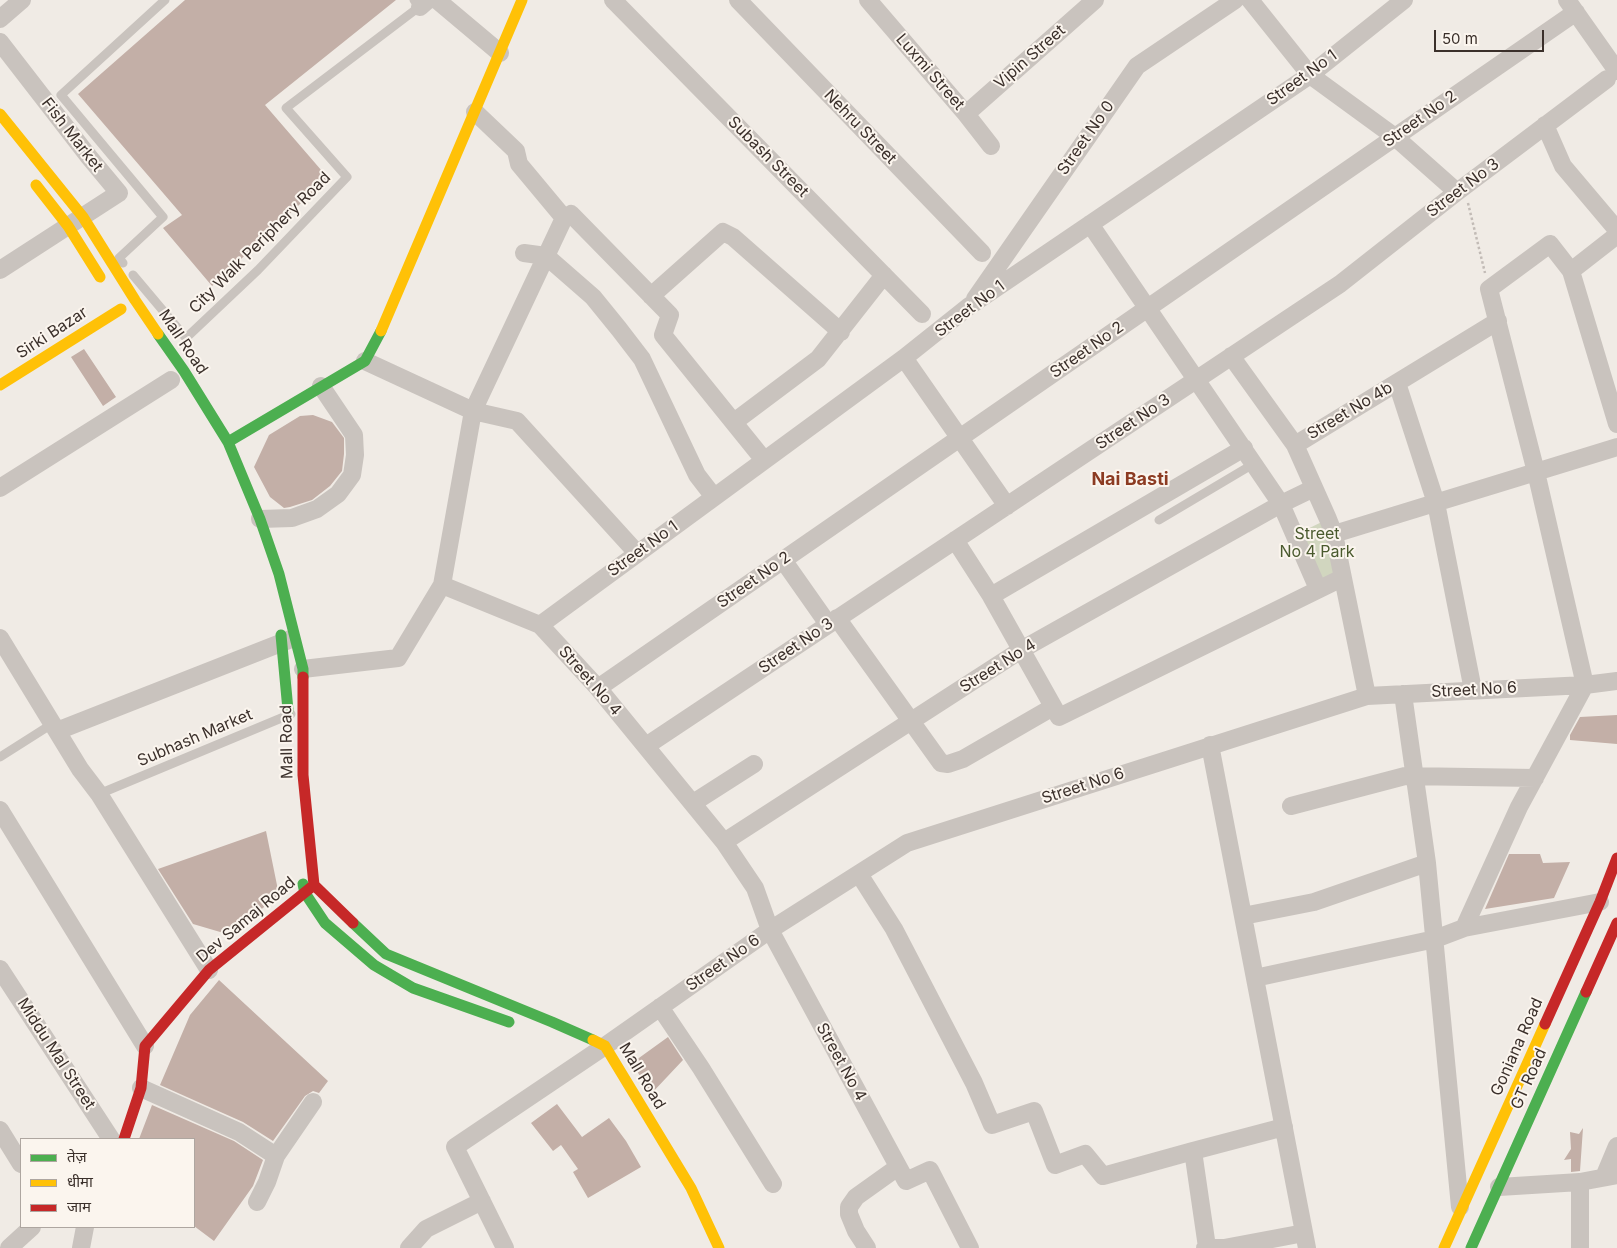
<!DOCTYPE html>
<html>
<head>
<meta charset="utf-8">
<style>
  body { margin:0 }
  #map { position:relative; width:1617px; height:1248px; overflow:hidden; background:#f0ebe5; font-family:Inter,"Noto Sans Devanagari",sans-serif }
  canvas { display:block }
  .legend { position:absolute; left:20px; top:1138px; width:175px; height:90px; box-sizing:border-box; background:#fbf5ee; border:1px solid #aea6a0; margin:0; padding:6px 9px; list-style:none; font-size:15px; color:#3b302b }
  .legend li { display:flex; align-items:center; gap:10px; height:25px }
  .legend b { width:25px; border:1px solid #aea6a0 }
  .scale { position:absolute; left:1434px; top:30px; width:110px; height:22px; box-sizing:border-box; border:2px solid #3b302b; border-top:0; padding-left:6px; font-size:15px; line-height:18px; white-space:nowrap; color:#3b302b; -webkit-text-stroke:4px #fbf5ee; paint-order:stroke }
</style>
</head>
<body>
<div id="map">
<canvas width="1617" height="1248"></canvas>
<ul class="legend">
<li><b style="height:6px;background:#4caf50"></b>तेज़</li>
<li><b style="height:6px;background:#ffc107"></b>धीमा</li>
<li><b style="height:6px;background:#c62828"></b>जाम</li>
</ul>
<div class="scale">50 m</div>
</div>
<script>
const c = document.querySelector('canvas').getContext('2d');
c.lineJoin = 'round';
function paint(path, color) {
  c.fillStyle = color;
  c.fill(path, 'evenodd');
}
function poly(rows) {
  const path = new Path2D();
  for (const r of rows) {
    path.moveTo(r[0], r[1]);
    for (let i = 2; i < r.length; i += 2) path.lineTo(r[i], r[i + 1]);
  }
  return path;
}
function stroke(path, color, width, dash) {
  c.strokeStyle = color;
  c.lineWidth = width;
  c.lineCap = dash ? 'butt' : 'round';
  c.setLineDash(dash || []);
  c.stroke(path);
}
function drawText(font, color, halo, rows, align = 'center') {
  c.font = font + ' Inter,sans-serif';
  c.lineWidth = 4;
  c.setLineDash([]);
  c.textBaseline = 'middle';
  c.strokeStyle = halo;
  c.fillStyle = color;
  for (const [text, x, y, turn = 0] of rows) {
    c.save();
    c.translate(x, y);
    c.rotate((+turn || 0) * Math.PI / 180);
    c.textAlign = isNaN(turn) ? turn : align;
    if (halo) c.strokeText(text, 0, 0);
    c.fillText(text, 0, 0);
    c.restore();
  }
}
paint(poly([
  [1328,519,1342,578,1318,589,1295,535]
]), '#d1d6bf');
paint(poly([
  [185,0,396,0,265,105,328,178,212,286,163,228,182,215,78,94],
  [84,349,116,397,103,406,71,357],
  [313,415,332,422,344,438,344,454,342,471,330,486,312,500,290,507,284,508,270,497,254,467,269,435,300,416],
  [1617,715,1617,744,1570,740,1570,735,1580,717],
  [266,831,279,895,248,920,227,934,193,924,158,869],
  [1509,854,1540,854,1543,863,1570,862,1554,898,1485,909],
  [219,980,328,1081,319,1093,313,1091,305,1096,273,1141,243,1122,160,1085,190,1015],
  [668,1037,683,1060,651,1094,632,1063],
  [557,1104,582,1137,609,1118,626,1141,641,1167,588,1198,573,1172,578,1169,561,1145,553,1151,531,1123],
  [152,1105,234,1141,263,1160,253,1186,214,1241,194,1226,194,1139,139,1139],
  [1583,1128,1580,1171,1571,1172,1571,1159,1564,1160,1571,1149,1570,1132,1579,1134]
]), '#c3afa7');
stroke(poly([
  [1468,203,1485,273]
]), '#c2bbb6', 2.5, [2.5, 2.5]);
stroke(poly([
  [123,263,119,258,163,217,61,95,165,0],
  [133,275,186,338,258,270,347,177,286,108,419,7,414,0],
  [1159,520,1255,463],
  [0,757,52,724],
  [99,794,291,714]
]), '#c9c3be', 9);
stroke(poly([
  [437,0,500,53],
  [613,0,922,314],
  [738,0,982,253],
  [868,0,966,114,991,146],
  [1250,0,1310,75,1395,137,1457,192],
  [1567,0,1617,71],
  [420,7,428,0],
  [0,19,22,0],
  [0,42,89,157,119,193,0,270],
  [475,112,516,151,519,164,564,218,571,214,670,315,663,335,764,460],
  [966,114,1095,0],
  [1545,125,1563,166,1617,230],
  [564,218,473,411,517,421,637,553],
  [1090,224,1281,504,1318,589],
  [524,253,546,256,593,297,619,329,642,359,697,475,714,497],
  [1571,271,1617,235],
  [651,296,723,232,733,237,841,332],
  [975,299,1137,66,1235,0],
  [1231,356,1295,445,1498,321],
  [904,358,1007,506],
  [1397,383,1436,503,1473,690],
  [734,422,818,359,884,275],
  [1295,445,1328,519,1334,534],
  [0,488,171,380],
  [260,519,292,518,317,509,338,494,352,475,355,455,354,435,321,386],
  [955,540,991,596,1059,717,1342,578],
  [783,560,828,624],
  [442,585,540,625,598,688,724,842,755,888,770,930,906,1181,930,1170,970,1248],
  [991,596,1244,448],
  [837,618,941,763,948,764,963,759,1053,707],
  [540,625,904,358,968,307,1310,75,1404,0],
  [0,638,80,769,99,794,209,970],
  [303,669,398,658,442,585,473,411,365,361],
  [598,688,1576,12],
  [1403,694,1427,863,1460,1207],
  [1367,696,1334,534,1617,447],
  [57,731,291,639],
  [1210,745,1307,1248],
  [646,746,1340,284,1457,192,1607,79],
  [693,803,754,764],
  [1291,806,1405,776,1535,778],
  [0,810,145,1046],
  [724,842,1021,650,1281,504,1314,488],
  [859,874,894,929,974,1083,992,1125,1034,1111,1055,1165,1085,1154,1103,1176,1193,1151],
  [1243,916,1314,902,1427,863],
  [1464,928,1519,807,1585,685,1536,472,1489,289,1550,244,1571,271,1617,424],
  [0,969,111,1139],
  [1255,978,1435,939,1464,928,1600,902],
  [660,1007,701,1068,773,1184],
  [141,1088,239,1132,276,1156],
  [0,1130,21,1164],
  [1604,1177,1617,1146],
  [1499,1187,1580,1182,1617,1175],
  [257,1202,267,1182,276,1156,313,1102],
  [1207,1247,1193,1151,1284,1127],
  [9,1248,32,1227],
  [81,1248,85,1227],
  [409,1248,426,1229,482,1201],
  [505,1248,455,1147,605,1046,770,930,907,843,1367,696,1585,685,1617,681],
  [867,1248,856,1231,849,1214,849,1207,856,1197,898,1167],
  [1205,1248,1224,1248,1304,1233],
  [1580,1248,1580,1182]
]), '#c9c3be', 18);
stroke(poly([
  [158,334,184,371,228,442,260,519,279,574,303,669,303,677],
  [228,442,365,361,381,331],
  [281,635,288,710],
  [303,884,305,893,325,923,374,965,413,988,509,1022],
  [353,923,386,954,552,1022,593,1040],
  [1471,1248,1586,992]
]), '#4caf50', 11);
stroke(poly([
  [0,114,83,217,135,300,158,334],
  [36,185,68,226,100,277],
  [381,331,522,0],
  [0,385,121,309],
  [593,1040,605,1046,691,1188,719,1248],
  [1444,1248,1545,1024]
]), '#ffc107', 11);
stroke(poly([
  [303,677,303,775,314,885,353,923],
  [1586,992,1617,923],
  [1545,1024,1600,902,1617,858],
  [124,1139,141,1088,145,1046,209,970,314,885]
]), '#c62828', 11);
drawText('16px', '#3b302b', '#fbf5ee', [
  ["Vipin Street",1030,57,-41],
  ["Luxmi Street",930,72,49],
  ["Street No 1",1302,78,-36],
  ["Street No 2",1420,119,-35],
  ["Nehru Street",860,127,46],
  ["Fish Market",72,135,52],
  ["Street No 0",1086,138,-55],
  ["Subash Street",768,157,45],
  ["Street No 3",1463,188,-37],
  ["City Walk Periphery Road",260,243,-45],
  ["Street No 1",970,309,-37],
  ["Sirki Bazar",52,333,-33],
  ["Mall Road",183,342,56],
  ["Street No 2",1087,350,-35],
  ["Street No 4b",1350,411,-31],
  ["Street No 3",1133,422,-34],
  ["Street No 1",643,549,-36],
  ["Street No 2",754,580,-35],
  ["Street No 3",796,646,-34],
  ["Street No 4",998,666,-32],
  ["Street No 4",590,681,49],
  ["Street No 6",1474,690,-3],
  ["Subhash Market",195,738,-23],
  ["Mall Road",287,742,-91],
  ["Street No 6",1083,786,-18],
  ["Dev Samaj Road",246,920,-40],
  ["Street No 6",723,963,-35],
  ["Goniana Road",1517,1047,-66],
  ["Middu Mal Street",56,1054,57],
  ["Street No 4",841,1062,61],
  ["Mall Road",642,1076,59],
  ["GT Road",1529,1079,-66]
]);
drawText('16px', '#4a5a2e', '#fbf5ee', [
  ["Street",1317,534],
  ["No 4 Park",1317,552]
]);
drawText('bold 18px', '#8c3b22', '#fbf5ee', [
  ["Nai Basti",1130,480]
]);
</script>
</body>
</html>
